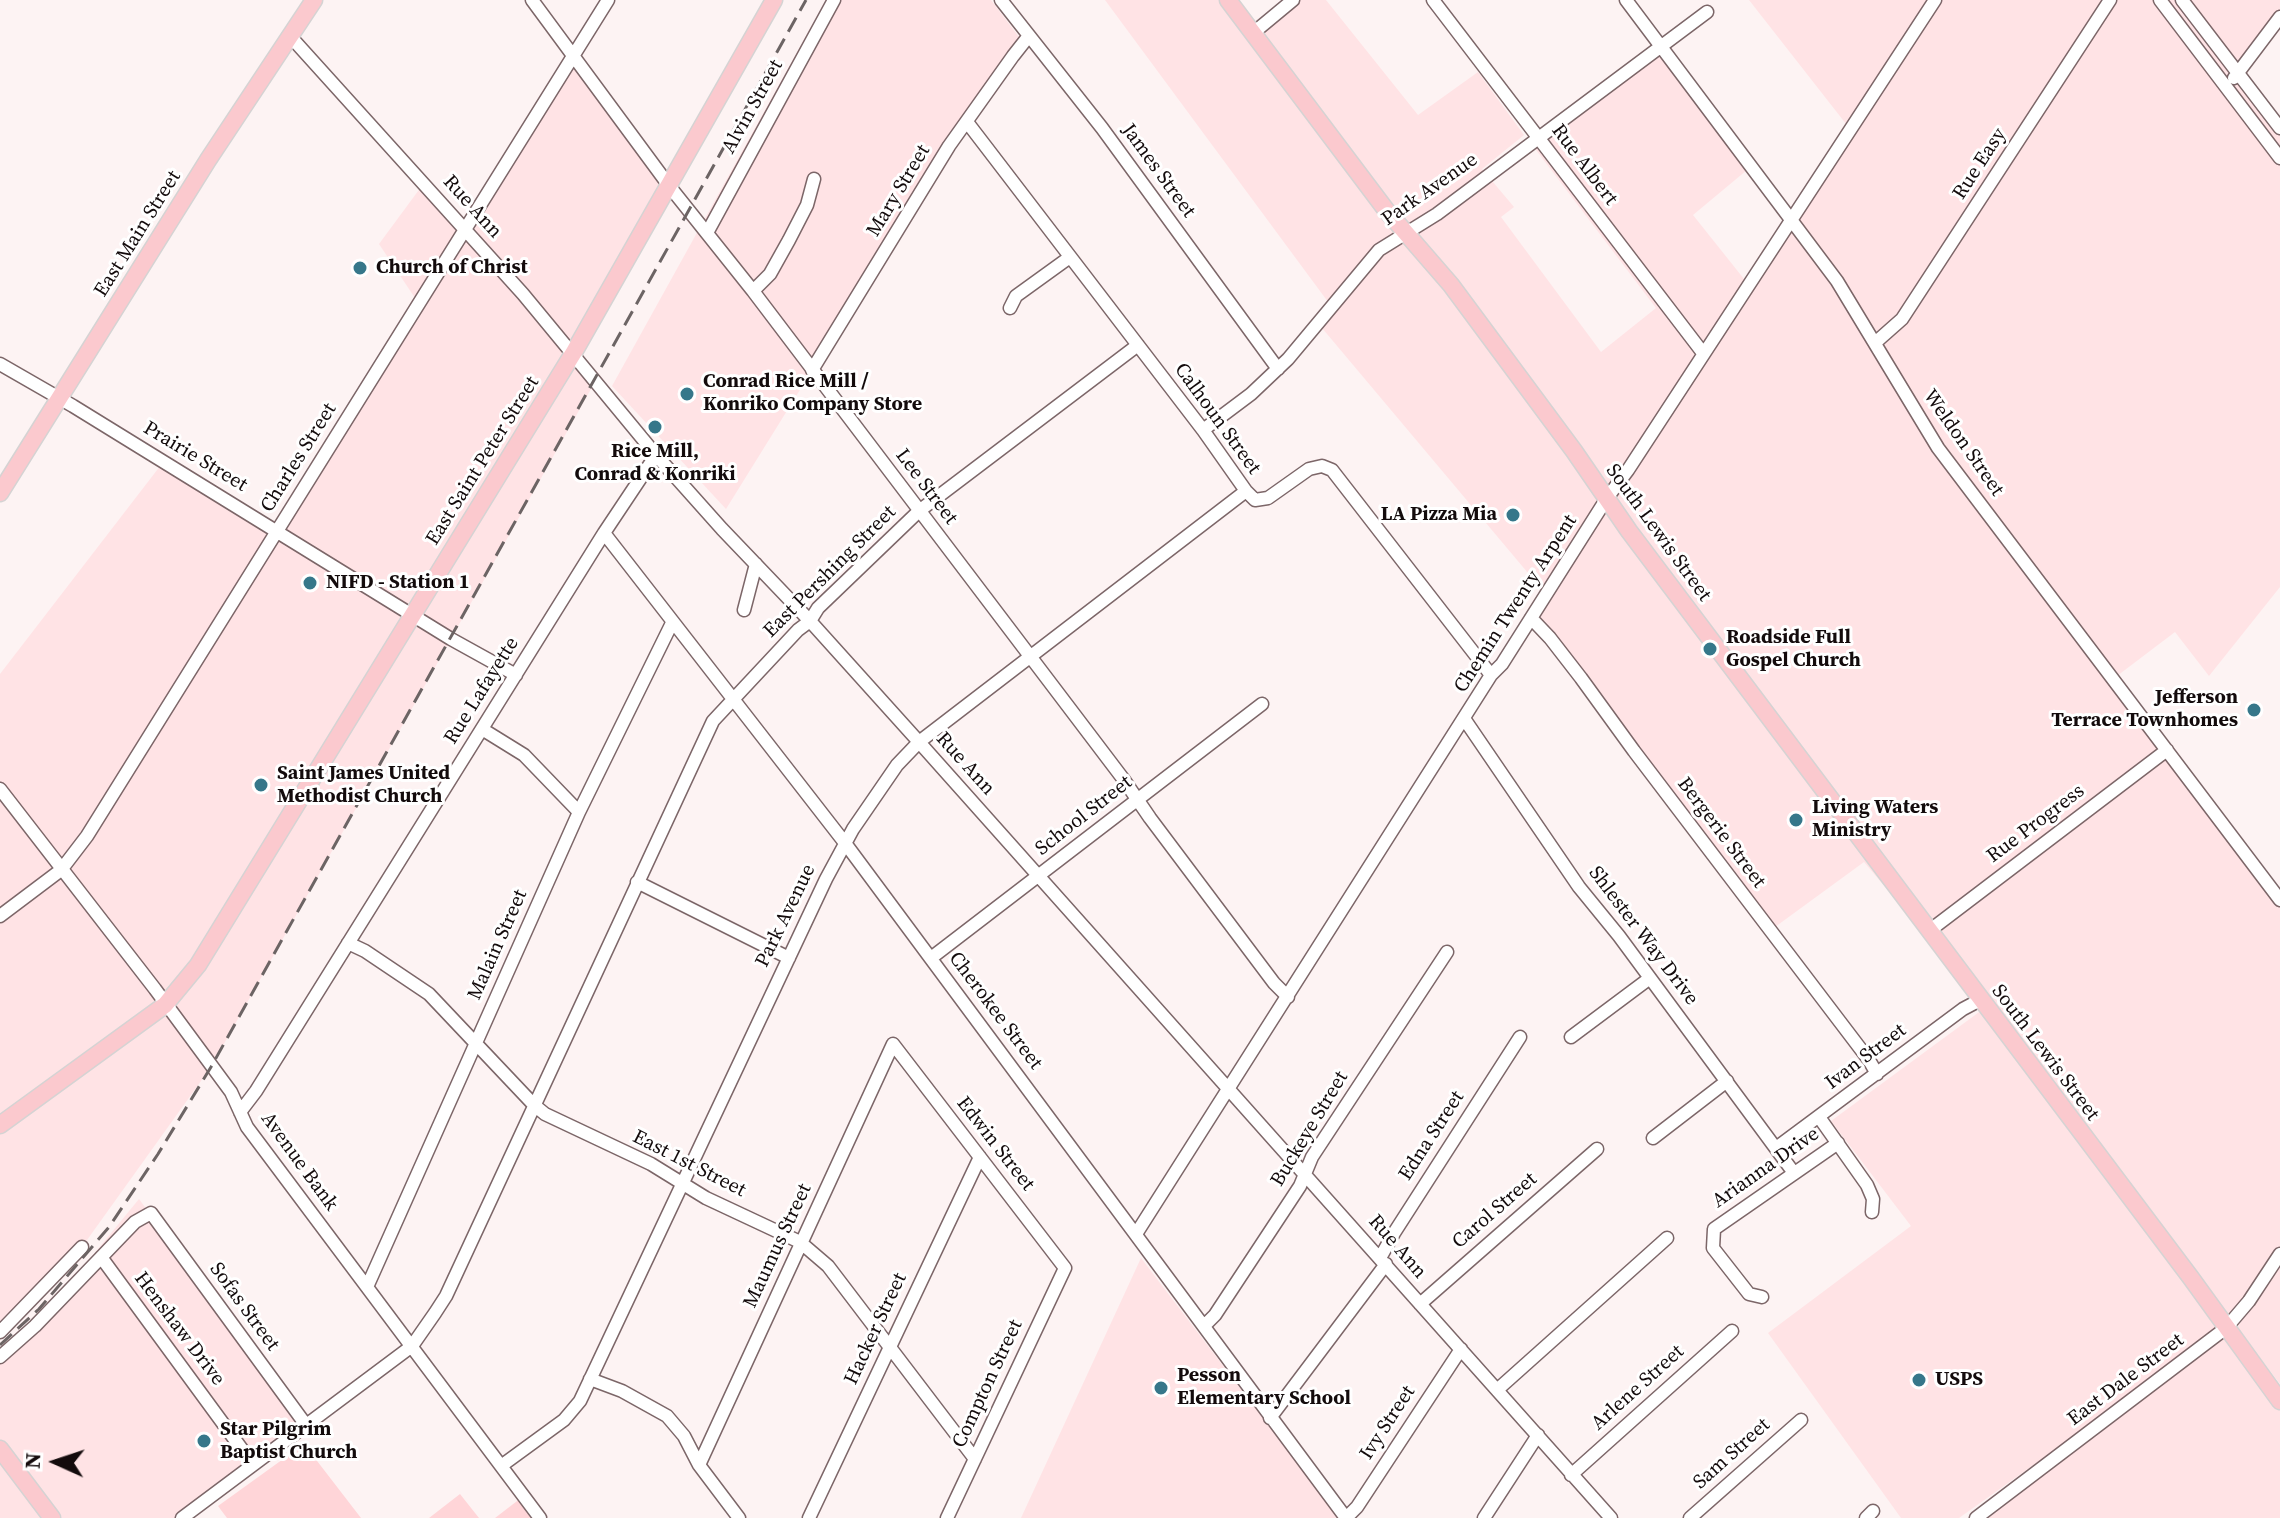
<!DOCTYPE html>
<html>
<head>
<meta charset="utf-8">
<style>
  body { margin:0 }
  #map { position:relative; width:2280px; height:1518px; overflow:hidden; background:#fdf3f3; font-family:"Source Serif 4",serif }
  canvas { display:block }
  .north { position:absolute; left:16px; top:1422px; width:80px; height:80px; -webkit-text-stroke:6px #fff; paint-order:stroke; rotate:273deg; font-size:22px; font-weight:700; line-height:32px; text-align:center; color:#130b0c }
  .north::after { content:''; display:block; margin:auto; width:28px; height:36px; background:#130b0c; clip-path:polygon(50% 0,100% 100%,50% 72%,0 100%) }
</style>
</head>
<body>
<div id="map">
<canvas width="2280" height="1518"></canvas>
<div class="north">N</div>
</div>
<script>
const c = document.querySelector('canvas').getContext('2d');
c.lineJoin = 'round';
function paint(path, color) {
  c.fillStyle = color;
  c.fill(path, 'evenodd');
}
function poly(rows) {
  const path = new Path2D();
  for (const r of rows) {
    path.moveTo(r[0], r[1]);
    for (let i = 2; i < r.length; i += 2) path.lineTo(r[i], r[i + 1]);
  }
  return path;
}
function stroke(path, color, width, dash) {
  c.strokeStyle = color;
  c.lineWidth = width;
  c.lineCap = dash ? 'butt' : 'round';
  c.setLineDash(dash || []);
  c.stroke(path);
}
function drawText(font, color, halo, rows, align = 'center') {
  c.font = font + ' "Source Serif 4",serif';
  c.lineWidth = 6;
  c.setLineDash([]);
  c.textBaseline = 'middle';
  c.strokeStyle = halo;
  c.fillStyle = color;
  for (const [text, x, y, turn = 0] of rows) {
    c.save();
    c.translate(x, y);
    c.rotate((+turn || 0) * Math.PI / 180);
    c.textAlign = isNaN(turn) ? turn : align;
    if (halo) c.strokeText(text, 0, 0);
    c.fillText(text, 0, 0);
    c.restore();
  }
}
paint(poly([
  [826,0,991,0,1019,37,726,509,612,386],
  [1105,0,1227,0,1252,34,1294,0,1326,0,1418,115,1478,72,1524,135,1482,169,1514,207,1501,217,1601,352,1656,308,1533,146,1660,45,1747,170,1693,215,1748,284,1850,129,1749,0,2177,0,2280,134,2280,587,2209,676,2175,632,2113,679,2280,901,2280,1249,2227,1327,2280,1399,2280,1518,1988,1518,2209,1340,1959,1518,1901,1518,1768,1333,1911,1226,1831,1121,1986,1007,1864,862,1775,927,1537,617,1549,598,1322,328,1334,310],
  [2182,0,2280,0,2280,22,2238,74],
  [573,55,670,187,574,352,596,380,211,1067,82,1247,0,1334,0,674,164,461,277,530,415,298,379,244,424,183,465,229],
  [139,1199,306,1425,182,1518,0,1518,0,1352,35,1326],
  [1141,1258,1339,1518,1021,1518],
  [2280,1262,2280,1384,2237,1328]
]), '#ffe3e5');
paint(poly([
  [304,1444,361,1518,227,1518,218,1506],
  [460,1494,479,1518,429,1518],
  [521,1498,535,1518,495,1518]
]), '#ffd5d8');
const minor = poly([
  [532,0,670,187,753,291,1124,780,1150,818,1274,983,1288,997],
  [1001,0,1102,128,1278,369],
  [1433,0,1703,353],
  [1626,0,1837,281,1938,448,2280,900],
  [2160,0,2280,158],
  [2182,0,2280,128],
  [1252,34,1293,0],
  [290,36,523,294,656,455,722,529,810,621,919,742,1611,1518],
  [2234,78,2280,17],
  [967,122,1203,430,1246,491,1255,500,1268,498,1309,469,1322,466,1332,470,1491,675],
  [707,233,834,0],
  [753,291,770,274,789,240,807,205,814,179],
  [1010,308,1016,296,1070,257],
  [1876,342,1902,319,2110,0],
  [0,364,73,406,451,639,516,675],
  [812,370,949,146,1013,56,1028,37],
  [1203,430,1251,394,1288,359,1379,250,1437,214,1707,12],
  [604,533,845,843,1346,1518,1357,1507,1461,1349],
  [744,610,756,564],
  [1531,618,1550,638,1581,678,1634,751,1869,1060,1877,1074],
  [1465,720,1579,887,1619,936,1794,1173],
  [482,729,524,755,579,812],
  [0,789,155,989,231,1092,247,1127,540,1518],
  [637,882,789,958],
  [0,916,61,870,87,836,608,0],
  [1929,931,2167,750],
  [348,943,365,951,429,994,534,1105,545,1114,651,1164,706,1198,800,1242,828,1266,975,1459],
  [931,958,1262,704],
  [1571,1037,1650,978],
  [240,1112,256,1091,604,533,656,455],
  [1819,1117,1867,1185,1873,1199,1872,1212],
  [1653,1138,1727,1081],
  [1776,1148,1963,1009,1980,1000],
  [1136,1234,1491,675,1502,664,1607,498,1628,470,1935,0],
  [101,1257,252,1463],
  [1380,1258,1394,1233,1520,1037],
  [367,1287,579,812,672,623],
  [1762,1297,1749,1294,1713,1248,1714,1229,1838,1143],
  [1420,1304,1597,1149],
  [1205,1325,1215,1315,1300,1186,1312,1157,1447,952],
  [0,1332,82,1247],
  [0,1357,35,1326,135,1222,151,1213,306,1425],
  [590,1379,622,1391,667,1416,684,1436,699,1465,739,1518],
  [1497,1390,1667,1238],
  [1270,1418,1386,1264],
  [699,1465,893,1044,1065,1268,947,1518],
  [501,1466,564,1420,580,1401,826,879,853,829,897,765,919,742,1246,491],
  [1571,1475,1732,1331],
  [182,1518,412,1346,435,1313,446,1296,713,721,798,630,810,621,818,608,919,511,1138,345],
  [809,1518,980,1157],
  [1484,1518,1538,1435],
  [1690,1518,1801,1420],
  [1866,1518,1873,1511],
  [1976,1518,2226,1328,2249,1301,2280,1254]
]);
const major = poly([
  [1228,0,1386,210,1451,285,1574,451,1629,531,2191,1278,2280,1401],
  [0,493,208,160,314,0],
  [0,1125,165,1005,198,965,574,352,774,0],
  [0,1449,52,1518]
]);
stroke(minor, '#7c6668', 15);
stroke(major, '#d5d3d3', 19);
stroke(minor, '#fff', 12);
stroke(major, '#fbc9ce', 16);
stroke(poly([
  [0,1345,39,1309,109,1227,158,1154,211,1067,806,0]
]), '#6c6464', 3, [16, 8]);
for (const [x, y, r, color] of [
  [360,268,8,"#36778a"],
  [687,394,8,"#36778a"],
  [655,427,8,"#36778a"],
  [1513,515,8,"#36778a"],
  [310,583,8,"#36778a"],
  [1710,649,8,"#36778a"],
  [2254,710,8,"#36778a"],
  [261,785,8,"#36778a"],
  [1796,820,8,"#36778a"],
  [1919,1380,8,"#36778a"],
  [1161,1388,8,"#36778a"],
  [204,1441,8,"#36778a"]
]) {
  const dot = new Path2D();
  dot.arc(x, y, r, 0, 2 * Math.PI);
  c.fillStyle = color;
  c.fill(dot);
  stroke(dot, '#fff', 3);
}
drawText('20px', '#130b0c', '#fff', [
  ["Alvin Street",753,107,-61],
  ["Rue Easy",1980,164,-57],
  ["Rue Albert",1584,165,53],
  ["James Street",1158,171,54],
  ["Park Avenue",1430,190,-35],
  ["Mary Street",899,191,-59],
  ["Rue Ann",472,207,48],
  ["East Main Street",138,234,-58],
  ["Calhoun Street",1217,419,54],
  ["Weldon Street",1963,443,55],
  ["Prairie Street",195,457,31],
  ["Charles Street",299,458,-58],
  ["East Saint Peter Street",483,461,-58],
  ["Lee Street",926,487,53],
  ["South Lewis Street",1658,533,54],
  ["East Pershing Street",830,572,-45],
  ["Chemin Twenty Arpent",1516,604,-57],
  ["Rue Lafayette",482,691,-58],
  ["Rue Ann",965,764,48],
  ["School Street",1084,816,-38],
  ["Rue Progress",2036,824,-37],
  ["Bergerie Street",1721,833,53],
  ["Park Avenue",786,916,-64],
  ["Shlester Way Drive",1643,936,53],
  ["Malain Street",498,945,-66],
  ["Cherokee Street",995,1011,53],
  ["South Lewis Street",2045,1053,53],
  ["Ivan Street",1866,1057,-37],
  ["Buckeye Street",1310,1129,-59],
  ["Edna Street",1432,1136,-57],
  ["Edwin Street",995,1144,52],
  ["Avenue Bank",299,1162,54],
  ["East 1st Street",689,1164,27],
  ["Arianna Drive",1766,1168,-35],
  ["Carol Street",1495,1211,-41],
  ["Maumus Street",778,1246,-65],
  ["Rue Ann",1397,1247,49],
  ["Sofas Street",244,1307,54],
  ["Henshaw Drive",179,1329,53],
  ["Hacker Street",876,1329,-65],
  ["East Dale Street",2126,1380,-37],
  ["Compton Street",988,1384,-65],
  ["Arlene Street",1638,1388,-42],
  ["Ivy Street",1388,1423,-57],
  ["Sam Street",1732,1454,-42]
]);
drawText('bold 20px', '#130b0c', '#fff', [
  ["Church of Christ",376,268],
  ["Conrad Rice Mill /",703,382],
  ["Konriko Company Store",703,405],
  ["Rice Mill,",655,452,"center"],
  ["Conrad & Konriki",655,475,"center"],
  ["LA Pizza Mia",1497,515,"right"],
  ["NIFD - Station 1",326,583],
  ["Roadside Full",1726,638],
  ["Gospel Church",1726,661],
  ["Jefferson",2238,698,"right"],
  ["Terrace Townhomes",2238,721,"right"],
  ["Saint James United",277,774],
  ["Methodist Church",277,797],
  ["Living Waters",1812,808],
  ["Ministry",1812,831],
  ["Pesson",1177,1376],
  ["Elementary School",1177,1399],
  ["USPS",1935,1380],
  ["Star Pilgrim",220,1430],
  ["Baptist Church",220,1453]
], 'left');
</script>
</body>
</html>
